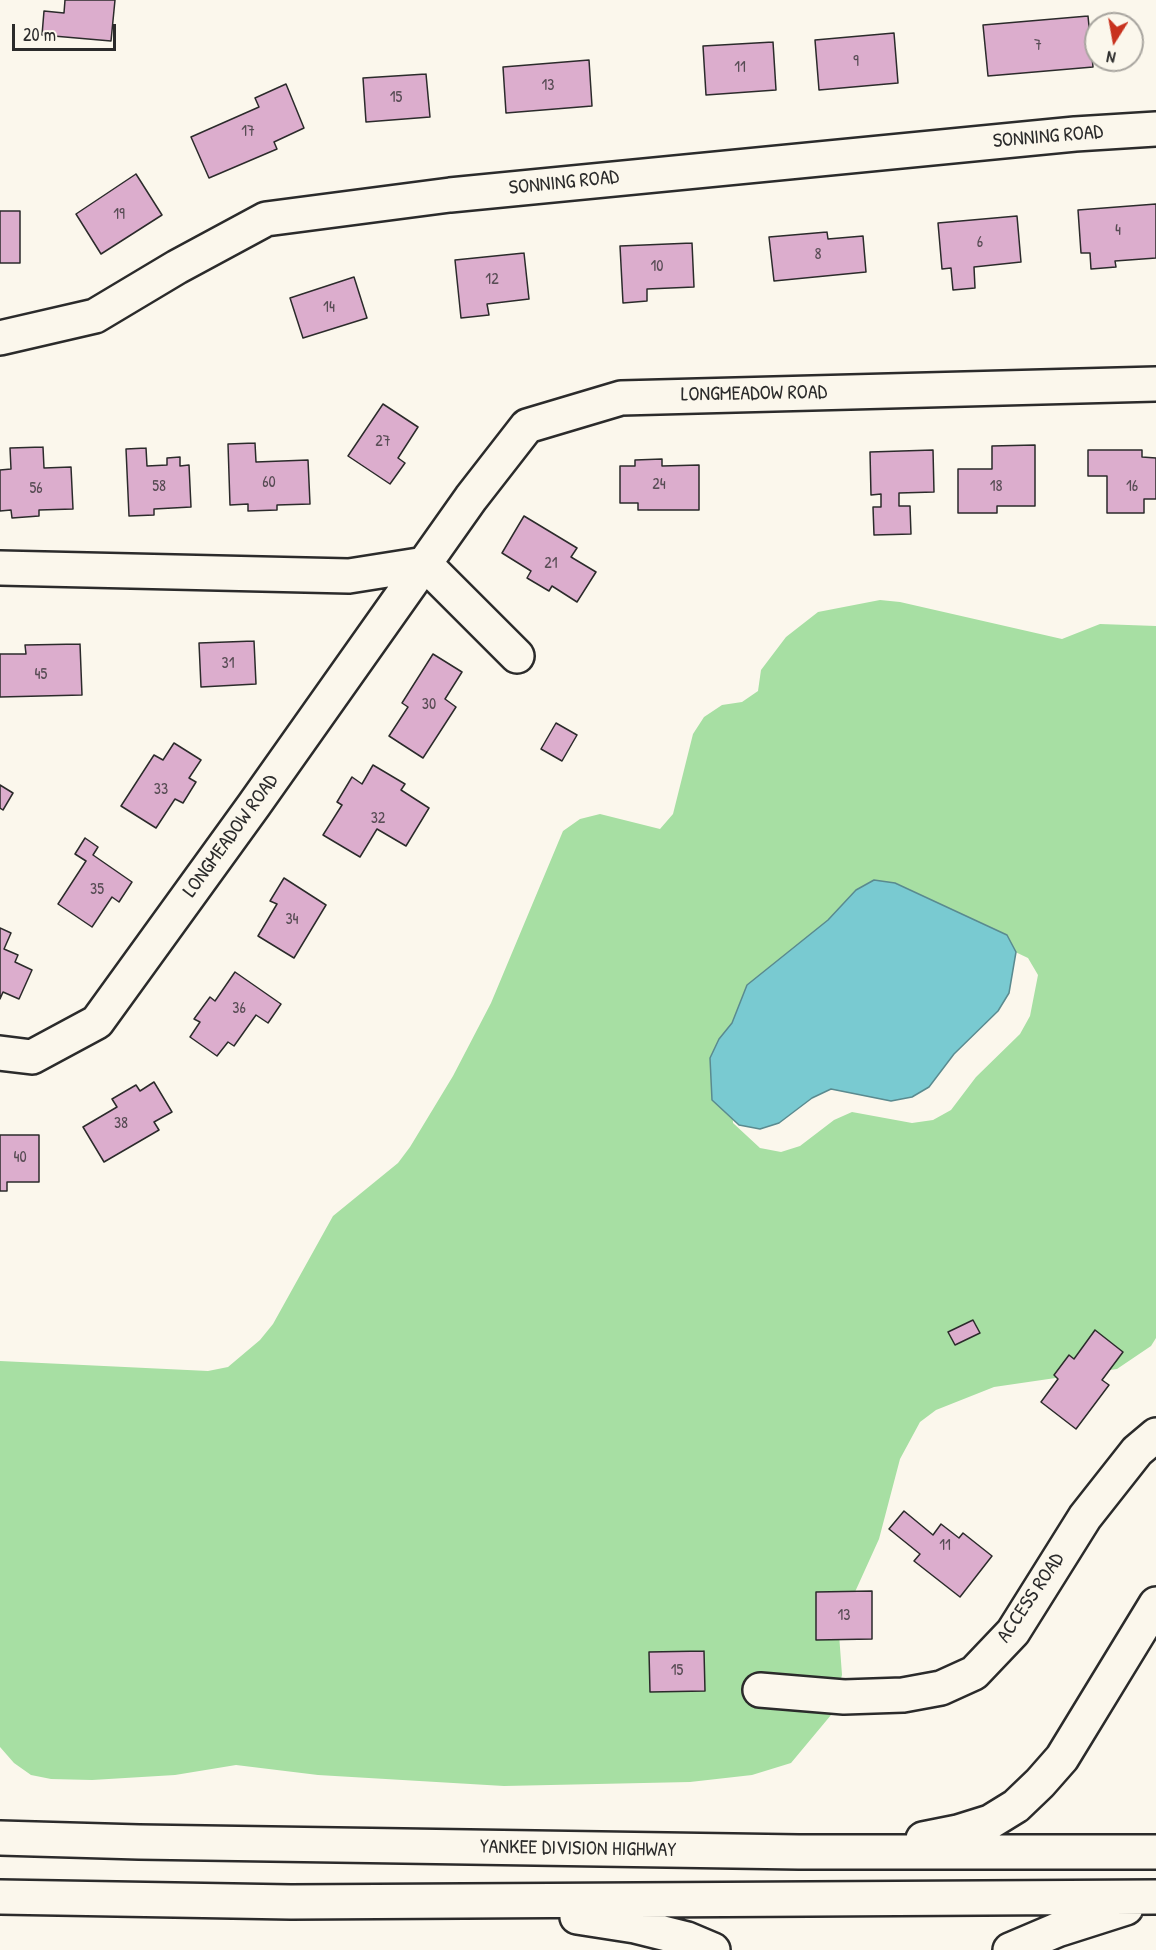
<!DOCTYPE html>
<html>
<head>
<meta charset="utf-8">
<style>
  body { margin:0 }
  #map { position:relative; width:1156px; height:1950px; overflow:hidden; background:#fbf7ec; font-family:"Patrick Hand",sans-serif }
  canvas { display:block }
  .north { position:absolute; left:1084px; top:12px; width:60px; height:60px; box-sizing:border-box; background:#fbf7ec; border:2px solid #a8a59f; border-radius:50%; rotate:191deg; font-size:16px; font-weight:700; line-height:24px; text-align:center; color:#2b2b2b }
  .north::after { content:''; display:block; margin:auto; width:21px; height:27px; background:#c8321e; clip-path:polygon(50% 0,100% 100%,50% 72%,0 100%) }
  .scale { position:absolute; left:12px; top:24px; width:104px; height:27px; box-sizing:border-box; border:3px solid #2b2b2b; border-top:0; padding-left:8px; font-size:18px; line-height:21px; white-space:nowrap; color:#2b2b2b; -webkit-text-stroke:4px #fbf7ec; paint-order:stroke }
</style>
</head>
<body>
<div id="map">
<canvas width="1156" height="1950"></canvas>
<div class="north">N</div>
<div class="scale">20 m</div>
</div>
<script>
const c = document.querySelector('canvas').getContext('2d');
c.lineJoin = 'round';
function paint(path, color) {
  c.fillStyle = color;
  c.fill(path, 'evenodd');
}
function poly(rows) {
  const path = new Path2D();
  for (const r of rows) {
    path.moveTo(r[0], r[1]);
    for (let i = 2; i < r.length; i += 2) path.lineTo(r[i], r[i + 1]);
  }
  return path;
}
function stroke(path, color, width, dash) {
  c.strokeStyle = color;
  c.lineWidth = width;
  c.lineCap = dash ? 'butt' : 'round';
  c.setLineDash(dash || []);
  c.stroke(path);
}
function drawText(font, color, halo, rows, align = 'center') {
  c.font = font + ' "Patrick Hand",sans-serif';
  c.lineWidth = 4.5;
  c.setLineDash([]);
  c.textBaseline = 'middle';
  c.strokeStyle = halo;
  c.fillStyle = color;
  for (const [text, x, y, turn = 0] of rows) {
    c.save();
    c.translate(x, y);
    c.rotate((+turn || 0) * Math.PI / 180);
    c.textAlign = isNaN(turn) ? turn : align;
    if (halo) c.strokeText(text, 0, 0);
    c.fillText(text, 0, 0);
    c.restore();
  }
}
paint(poly([
  [880,600,900,602,1062,639,1100,624,1156,626,1156,1338,1151,1346,1117,1369,994,1387,936,1410,920,1422,900,1459,879,1539,845,1614,839,1634,842,1675,831,1715,791,1763,752,1775,690,1782,504,1786,318,1775,236,1765,175,1775,92,1780,51,1779,31,1775,14,1763,0,1747,0,1361,208,1371,228,1367,260,1340,273,1324,333,1216,398,1163,410,1147,453,1076,491,1003,563,831,580,819,600,814,660,829,673,814,693,734,704,717,722,705,742,702,758,691,761,670,786,637,818,612],
  [916,905,1028,958,1038,975,1030,1016,1020,1034,976,1077,951,1110,933,1120,912,1123,852,1112,834,1120,800,1146,781,1152,760,1148,733,1123,731,1081]
]), '#a7dfa3');
const water = poly([
  [874,880,895,883,1007,935,1016,952,1009,993,998,1011,954,1054,929,1087,912,1097,891,1101,831,1089,812,1098,779,1123,760,1129,739,1125,712,1100,710,1058,719,1039,732,1023,747,985,828,920,856,890,874,880]
]);
paint(water, '#79cad1');
stroke(water, '#5a8a8f', 1.5);
const building = poly([
  [65,0,115,0,111,41,42,35,44,11,64,13,65,0],
  [1088,16,1093,67,988,76,983,25,1088,16],
  [894,33,898,83,819,90,815,40,894,33],
  [773,42,776,90,706,95,703,46,773,42],
  [589,60,592,106,506,113,503,67,589,60],
  [426,74,430,117,366,122,363,78,426,74],
  [286,84,304,128,274,142,277,149,209,178,191,137,259,107,255,98,286,84],
  [136,174,162,215,101,254,76,214,136,174],
  [1156,204,1156,258,1115,261,1116,267,1091,269,1090,253,1081,253,1078,210,1156,204],
  [0,211,20,211,20,263,0,263,0,211],
  [1017,216,1021,262,974,267,975,288,953,290,951,268,942,269,938,223,1017,216],
  [827,232,828,239,863,236,866,272,774,281,769,237,827,232],
  [692,243,694,287,647,289,647,301,623,303,620,246,692,243],
  [524,253,529,299,487,304,489,315,461,318,455,260,524,253],
  [354,277,367,318,303,338,290,298,354,277],
  [383,404,418,427,398,458,405,463,390,484,348,456,383,404],
  [255,443,256,462,308,460,310,504,277,505,277,510,248,511,248,504,230,505,228,444,255,443],
  [1035,445,1035,506,997,506,997,513,958,513,958,469,992,469,992,446,1035,445],
  [43,447,44,468,71,467,73,509,39,510,39,516,12,518,11,510,0,511,0,470,11,469,10,448,43,447],
  [146,448,147,466,167,465,167,458,180,457,180,466,189,465,191,507,154,509,154,515,129,516,126,449,146,448],
  [933,450,934,492,899,493,899,506,910,506,911,534,874,535,873,507,881,507,881,494,871,495,870,452,933,450],
  [1088,450,1142,450,1142,457,1156,458,1156,499,1144,499,1144,513,1107,513,1107,476,1088,476,1088,450],
  [662,459,662,466,699,465,699,510,638,510,638,503,620,503,620,466,635,466,635,460,662,459],
  [524,516,577,548,571,557,596,572,577,602,552,586,549,591,527,578,531,571,502,553,524,516],
  [254,641,256,684,201,687,199,643,254,641],
  [80,644,82,695,0,697,0,654,26,654,25,645,80,644],
  [433,654,462,672,445,699,456,707,423,758,389,736,408,707,402,703,433,654],
  [556,723,577,735,562,761,541,749,556,723],
  [174,743,201,760,189,778,196,782,183,803,175,799,156,828,121,806,154,755,163,760,174,743],
  [373,765,405,784,401,790,429,808,406,846,377,829,360,857,323,835,342,805,337,802,352,777,362,784,373,765],
  [0,785,13,793,3,810,0,808,0,785],
  [85,838,98,847,93,855,132,882,119,902,112,897,92,927,58,904,86,861,75,854,85,838],
  [284,878,326,905,294,958,258,936,277,904,270,901,284,878],
  [0,928,11,933,4,949,18,955,15,962,32,970,19,999,3,992,0,999,0,928],
  [235,972,281,1004,268,1023,256,1015,234,1046,228,1042,217,1056,190,1037,200,1022,194,1019,210,997,215,1001,235,972],
  [154,1082,172,1112,154,1122,159,1130,104,1162,83,1127,117,1107,112,1099,136,1085,140,1091,154,1082],
  [0,1135,39,1135,39,1182,7,1182,7,1191,0,1191,0,1135],
  [973,1320,980,1333,955,1345,948,1332,973,1320],
  [1095,1330,1123,1352,1102,1380,1109,1385,1076,1429,1041,1402,1058,1379,1054,1375,1069,1355,1074,1359,1095,1330],
  [904,1511,933,1535,941,1524,959,1538,963,1533,992,1556,960,1597,914,1561,920,1554,889,1529,904,1511],
  [872,1591,872,1639,816,1640,816,1592,872,1591],
  [704,1651,705,1691,650,1692,649,1652,704,1651]
]);
paint(building, '#dcadcd');
stroke(building, '#2b2b2b', 1.5);
const street = poly([
  [0,338,95,316,177,267,266,219,450,195,1075,134,1156,129],
  [425,564,517,656],
  [0,568,349,576,425,564],
  [0,1053,32,1057,97,1022,254,805,471,498,527,426,621,398,1156,384],
  [760,1690,844,1697,903,1695,941,1688,974,1673,1013,1632,1085,1517,1137,1451,1156,1435]
]);
const highway = poly([
  [0,1838,139,1842,799,1852,1156,1852],
  [923,1839,958,1832,990,1822,1016,1806,1040,1783,1062,1758,1156,1604],
  [0,1897,291,1902,1156,1897],
  [577,1917,635,1926,687,1939,713,1950],
  [1010,1950,1057,1930,1126,1908]
]);
stroke(street, '#2b2b2b', 38);
stroke(highway, '#2b2b2b', 38);
stroke(street, '#fbf7ec', 33);
stroke(highway, '#fbf7ec', 33);
drawText('16px', '#574c54', null, [
  ["7",1038,46],
  ["9",856,62],
  ["11",740,68],
  ["13",548,86],
  ["15",396,98],
  ["17",248,132],
  ["19",119,215],
  ["4",1118,231],
  ["6",980,243],
  ["8",818,255],
  ["10",657,267],
  ["12",492,280],
  ["14",329,308],
  ["27",383,442],
  ["60",269,483],
  ["24",659,485],
  ["58",159,487],
  ["18",996,487],
  ["16",1132,487],
  ["56",36,489],
  ["21",551,564],
  ["31",228,664],
  ["45",41,675],
  ["30",429,705],
  ["33",161,790],
  ["32",378,819],
  ["35",97,890],
  ["34",292,920],
  ["36",239,1009],
  ["38",121,1124],
  ["40",20,1158],
  ["11",945,1546],
  ["13",844,1616],
  ["15",677,1671]
]);
drawText('20px', '#2b2b2b', '#fbf7ec', [
  ["SONNING ROAD",1048,137,-5],
  ["SONNING ROAD",564,183,-6],
  ["LONGMEADOW ROAD",754,394,-1],
  ["LONGMEADOW ROAD",231,836,-54],
  ["ACCESS ROAD",1031,1598,-56],
  ["YANKEE DIVISION HIGHWAY",578,1849,1]
]);
</script>
</body>
</html>
